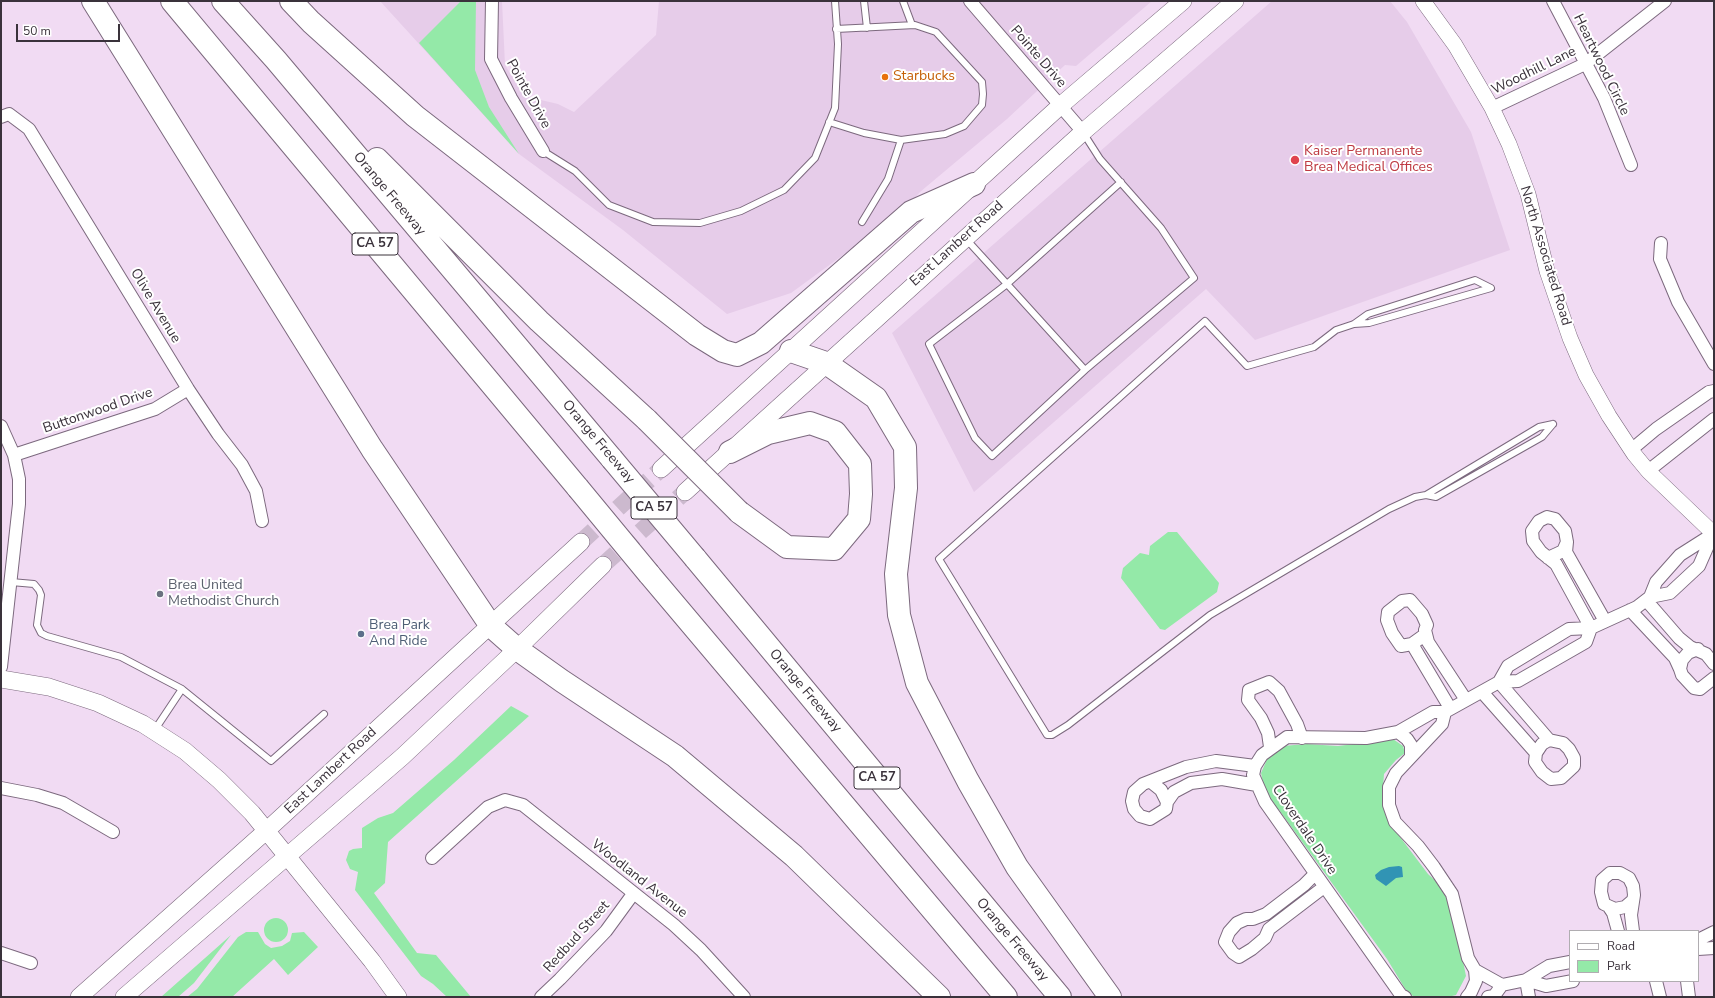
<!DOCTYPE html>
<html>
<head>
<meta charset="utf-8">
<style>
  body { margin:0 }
  #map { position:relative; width:1715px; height:998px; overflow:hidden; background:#f1dbf3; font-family:"Nunito Sans",sans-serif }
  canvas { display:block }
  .frame { position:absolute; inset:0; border:2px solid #3a323b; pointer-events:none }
  .legend { position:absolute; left:1569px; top:930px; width:130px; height:52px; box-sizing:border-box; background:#fff; border:1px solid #b0adb1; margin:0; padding:5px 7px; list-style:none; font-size:12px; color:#3a323b }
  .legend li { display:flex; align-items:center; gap:8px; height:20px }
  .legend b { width:20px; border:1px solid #b0adb1 }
  .scale { position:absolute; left:16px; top:24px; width:104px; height:18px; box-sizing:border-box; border:2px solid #3a323b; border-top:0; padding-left:5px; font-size:12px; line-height:14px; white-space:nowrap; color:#3a323b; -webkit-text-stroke:3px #fff; paint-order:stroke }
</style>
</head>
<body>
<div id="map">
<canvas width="1715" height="998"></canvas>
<div class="frame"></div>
<ul class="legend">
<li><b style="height:5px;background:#fff"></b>Road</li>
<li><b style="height:11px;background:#94e9a8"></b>Park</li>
</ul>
<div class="scale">50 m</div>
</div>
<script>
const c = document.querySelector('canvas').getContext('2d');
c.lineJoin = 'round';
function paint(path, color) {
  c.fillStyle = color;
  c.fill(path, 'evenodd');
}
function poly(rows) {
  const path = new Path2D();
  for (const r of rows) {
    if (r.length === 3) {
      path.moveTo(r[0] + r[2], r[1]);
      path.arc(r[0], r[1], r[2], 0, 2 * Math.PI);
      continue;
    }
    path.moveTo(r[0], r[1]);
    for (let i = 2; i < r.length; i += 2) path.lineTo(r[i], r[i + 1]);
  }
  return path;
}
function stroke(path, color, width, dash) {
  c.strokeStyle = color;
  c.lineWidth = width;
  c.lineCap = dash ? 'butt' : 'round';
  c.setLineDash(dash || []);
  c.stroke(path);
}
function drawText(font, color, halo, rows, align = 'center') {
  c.font = font + ' "Nunito Sans",sans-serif';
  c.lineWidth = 4;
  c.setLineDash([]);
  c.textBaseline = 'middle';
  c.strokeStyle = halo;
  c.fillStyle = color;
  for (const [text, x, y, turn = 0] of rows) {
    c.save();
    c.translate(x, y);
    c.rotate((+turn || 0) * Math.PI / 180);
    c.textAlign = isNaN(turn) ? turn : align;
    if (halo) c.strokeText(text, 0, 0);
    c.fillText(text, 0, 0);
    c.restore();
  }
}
paint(poly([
  [380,1,502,1,505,65,524,96,558,104,574,112,656,35,659,1,1152,1,1076,66,1065,65,1007,119,920,192,902,212,791,293,727,314,623,230,519,154],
  [1272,1,1390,1,1407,22,1471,132,1510,250,1255,340,1206,289,974,492,892,333]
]), '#e6cce9');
paint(poly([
  [461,1,476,1,475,70,489,107,519,154,419,43],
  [1168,532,1177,532,1219,583,1217,592,1165,630,1160,629,1121,578,1123,568,1140,553,1149,555,1150,546],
  [511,706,529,716,388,842,385,883,374,893,417,953,436,955,471,997,447,997,433,984,421,976,355,890,358,872,350,869,346,860,349,851,353,849,362,848,362,828,378,818,393,813,454,760],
  [1393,739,1403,746,1405,753,1396,760,1384,774,1382,802,1391,825,1428,874,1440,885,1453,911,1466,976,1456,995,1448,997,1420,997,1413,996,1407,992,1387,959,1279,810,1273,805,1264,788,1261,773,1269,755,1282,746,1307,744,1338,746],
  [276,930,12],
  [246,932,258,932,265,944,271,948,282,946,290,941,292,933,304,932,318,947,288,975,274,959,232,997,187,997,197,989,238,937],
  [231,935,194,983,178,997,161,997]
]), '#94e9a8');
paint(poly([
  [1399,866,1402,867,1403,877,1396,878,1386,886,1376,879,1375,875,1381,870,1389,867]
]), '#3194b4');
stroke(poly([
  [581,542,661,469],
  [603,565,685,492]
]), '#ccb9ce', 17, [17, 8]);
const service = poly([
  [864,1,867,28],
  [903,1,912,25],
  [836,29,915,25,936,32,982,82,983,94,982,105,964,126,945,134,901,140],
  [829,122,864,133,901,140,888,179,862,222],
  [1084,134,1100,159,1161,228,1194,278,1085,370],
  [543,151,575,171,609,205,653,222,700,223,741,211,784,190,815,158,835,108,838,44,835,1],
  [966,239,1007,284,1085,370,992,456,975,438,929,344,1007,284,1121,182],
  [1354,324,1369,323,1491,288,1475,280,1368,314,1354,324,1336,330,1314,347,1247,366,1205,321,939,559,1047,735,1052,735,1068,725,1210,615,1389,509,1415,497,1426,495],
  [1553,424,1542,437,1436,497,1426,495,1539,427,1553,424],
  [11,582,34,584,39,590,41,595,37,625,41,633,47,636,121,657,182,689,154,731],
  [182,689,271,761,324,714]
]);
const minor = poly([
  [492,1,491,59,511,98,543,151],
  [970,1,1083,132],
  [1553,1,1604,98,1631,165],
  [1492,108,1585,64,1665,1],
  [1,117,9,114,29,129,188,389,218,434,242,465,256,491,262,521],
  [1661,243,1660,259,1678,302,1714,364],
  [1,426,14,455,19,479,19,504,1,667],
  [1631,450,1656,429,1709,392,1714,391],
  [14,455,155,409,188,389],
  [1648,471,1714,419],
  [1567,542,1566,552,1605,621],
  [1548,558,1563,551,1567,542,1565,531,1555,519,1547,517,1539,521,1532,531,1533,541,1541,552,1556,564,1591,628],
  [1650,597,1656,582,1680,555,1713,534],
  [1646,600,1679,638,1690,647,1706,654,1714,664],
  [1630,610,1675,658,1680,669],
  [1591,628,1586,642,1518,681,1499,682,1508,666,1569,629,1591,628,1637,607,1650,597,1670,593,1699,566,1713,534],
  [1426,634,1412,644,1401,646,1392,633,1387,620,1388,612,1402,601,1410,600,1422,614,1427,625,1425,630,1428,642,1466,700],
  [1412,644,1450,708],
  [1698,649,1688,653,1682,660,1680,669,1682,675,1694,688,1700,689,1714,678],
  [1482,692,1536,753],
  [1445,712,1442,724,1396,773,1389,787,1389,805,1395,822,1418,846,1434,867,1452,894,1468,958,1475,970,1502,985],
  [1398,732,1407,739,1411,745,1411,755],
  [1270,747,1268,733,1261,718,1248,700,1249,690,1269,682,1279,691,1297,724,1302,738],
  [1255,766,1216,761,1186,767,1143,784,1134,792,1132,801,1134,809,1140,816,1150,819,1166,809,1167,802,1174,792,1191,783,1222,779,1257,785],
  [1151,782,1161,790,1167,802],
  [1,788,37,795,63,803,113,832],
  [432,858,488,807,505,800,523,805,674,925,701,950,744,997],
  [1315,874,1304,885,1266,914,1253,919,1246,919,1237,923,1229,932,1225,942,1233,953,1239,957,1252,949,1265,938,1269,929,1324,887],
  [1632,901,1625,907,1615,909,1604,904,1601,892,1602,880,1610,873,1620,873,1629,878,1633,886,1634,895,1631,915,1633,931],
  [1609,907,1613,913,1618,931],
  [1698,940,1714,932],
  [1698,949,1714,948],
  [1,953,31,963],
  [1526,980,1546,986,1573,981],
  [1526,980,1529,997],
  [1656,981,1660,997],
  [1687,981,1689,997],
  [1502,985,1526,980,1549,966,1570,962],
  [541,997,560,979,606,931,633,894],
  [1405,997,1401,995,1265,802,1253,775,1255,766,1262,755,1287,737,1366,738,1398,732,1433,712,1445,712,1499,682,1549,740,1563,743,1569,749,1574,758,1574,766,1561,778,1551,779,1542,772,1535,762,1536,753,1542,744,1549,740],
  [1467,997,1471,992,1476,981,1475,970],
  [1488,997,1494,996,1502,985]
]);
const tertiary = poly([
  [1423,1,1455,45,1492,108,1509,144,1528,194,1547,271,1570,338,1586,375,1609,416,1634,454,1648,471,1714,534]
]);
const secondary = poly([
  [661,469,1060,106,1183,1],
  [685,492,1083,132,1235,1],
  [1,679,49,687,98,703,143,724,185,751,219,780,252,813,372,961,398,997],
  [79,997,266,831,581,542],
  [124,997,402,757,517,649,603,565]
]);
const motorway = poly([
  [93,1,372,449,491,626,517,649,562,681,675,756,794,856,939,997],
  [172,1,578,488],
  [223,1,276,60,612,459],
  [291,1,311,22,415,116,697,335,723,351,737,355,761,343,911,212,974,184],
  [377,159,539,321,647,420],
  [791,351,826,363,876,398,905,447,906,488,896,574,899,615,917,683,968,781,1017,867,1110,997],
  [730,452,768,433,810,423,835,432,860,464,861,494,859,519,834,549,787,547,739,512],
  [695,558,1060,997],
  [649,574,1006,997]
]);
stroke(service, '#7c697e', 8);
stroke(minor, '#7c697e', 14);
stroke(tertiary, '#7c697e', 16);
stroke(secondary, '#7c697e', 18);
stroke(motorway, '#7c697e', 24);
stroke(service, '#fff', 6);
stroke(minor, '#fff', 12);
stroke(tertiary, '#fff', 15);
stroke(secondary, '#fff', 17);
stroke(motorway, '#fff', 22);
const motorwayBridge = poly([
  [647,420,739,512],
  [612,459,695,558],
  [578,488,649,574]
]);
stroke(motorwayBridge, '#7c697e', 24, []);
stroke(motorwayBridge, '#fff', 22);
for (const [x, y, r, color] of [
  [885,77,4,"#e8710a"],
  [1295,160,5,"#e0444e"],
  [160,594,4,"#6b7280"],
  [361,634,4,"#5c6f8a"]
]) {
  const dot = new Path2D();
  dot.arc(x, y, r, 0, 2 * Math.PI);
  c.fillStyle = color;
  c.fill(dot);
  stroke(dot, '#fff', 1.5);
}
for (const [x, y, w] of [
  [375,244,46],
  [654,508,46],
  [877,778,46]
]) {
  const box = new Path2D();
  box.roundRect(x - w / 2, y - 11, w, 22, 3);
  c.fillStyle = '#fff';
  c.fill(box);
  stroke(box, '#3a323b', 1);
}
drawText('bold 13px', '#3a323b', null, [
  ["CA 57",375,244],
  ["CA 57",654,508],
  ["CA 57",877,778]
]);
drawText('14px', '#3a323b', '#fff', [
  ["Pointe Drive",1038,57,49],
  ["Heartwood Circle",1601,65,64],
  ["Woodhill Lane",1534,71,-26],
  ["Pointe Drive",528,94,61],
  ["Orange Freeway",389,194,50],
  ["East Lambert Road",957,244,-42],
  ["North Associated Road",1545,256,73],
  ["Olive Avenue",155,306,59],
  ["Buttonwood Drive",98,411,-19],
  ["Orange Freeway",598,442,50],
  ["Orange Freeway",805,691,50],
  ["East Lambert Road",331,771,-43],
  ["Cloverdale Drive",1304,830,56],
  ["Woodland Avenue",639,879,38],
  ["Redbud Street",577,937,-48],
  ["Orange Freeway",1012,940,50]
]);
drawText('14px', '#c56008', '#fff', [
  ["Starbucks",893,77]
], 'left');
drawText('14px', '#be3a42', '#fff', [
  ["Kaiser Permanente",1304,152],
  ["Brea Medical Offices",1304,168]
], 'left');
drawText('14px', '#5b616d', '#fff', [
  ["Brea United",168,586],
  ["Methodist Church",168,602]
], 'left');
drawText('14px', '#4e5e75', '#fff', [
  ["Brea Park",369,626],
  ["And Ride",369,642]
], 'left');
</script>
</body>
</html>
